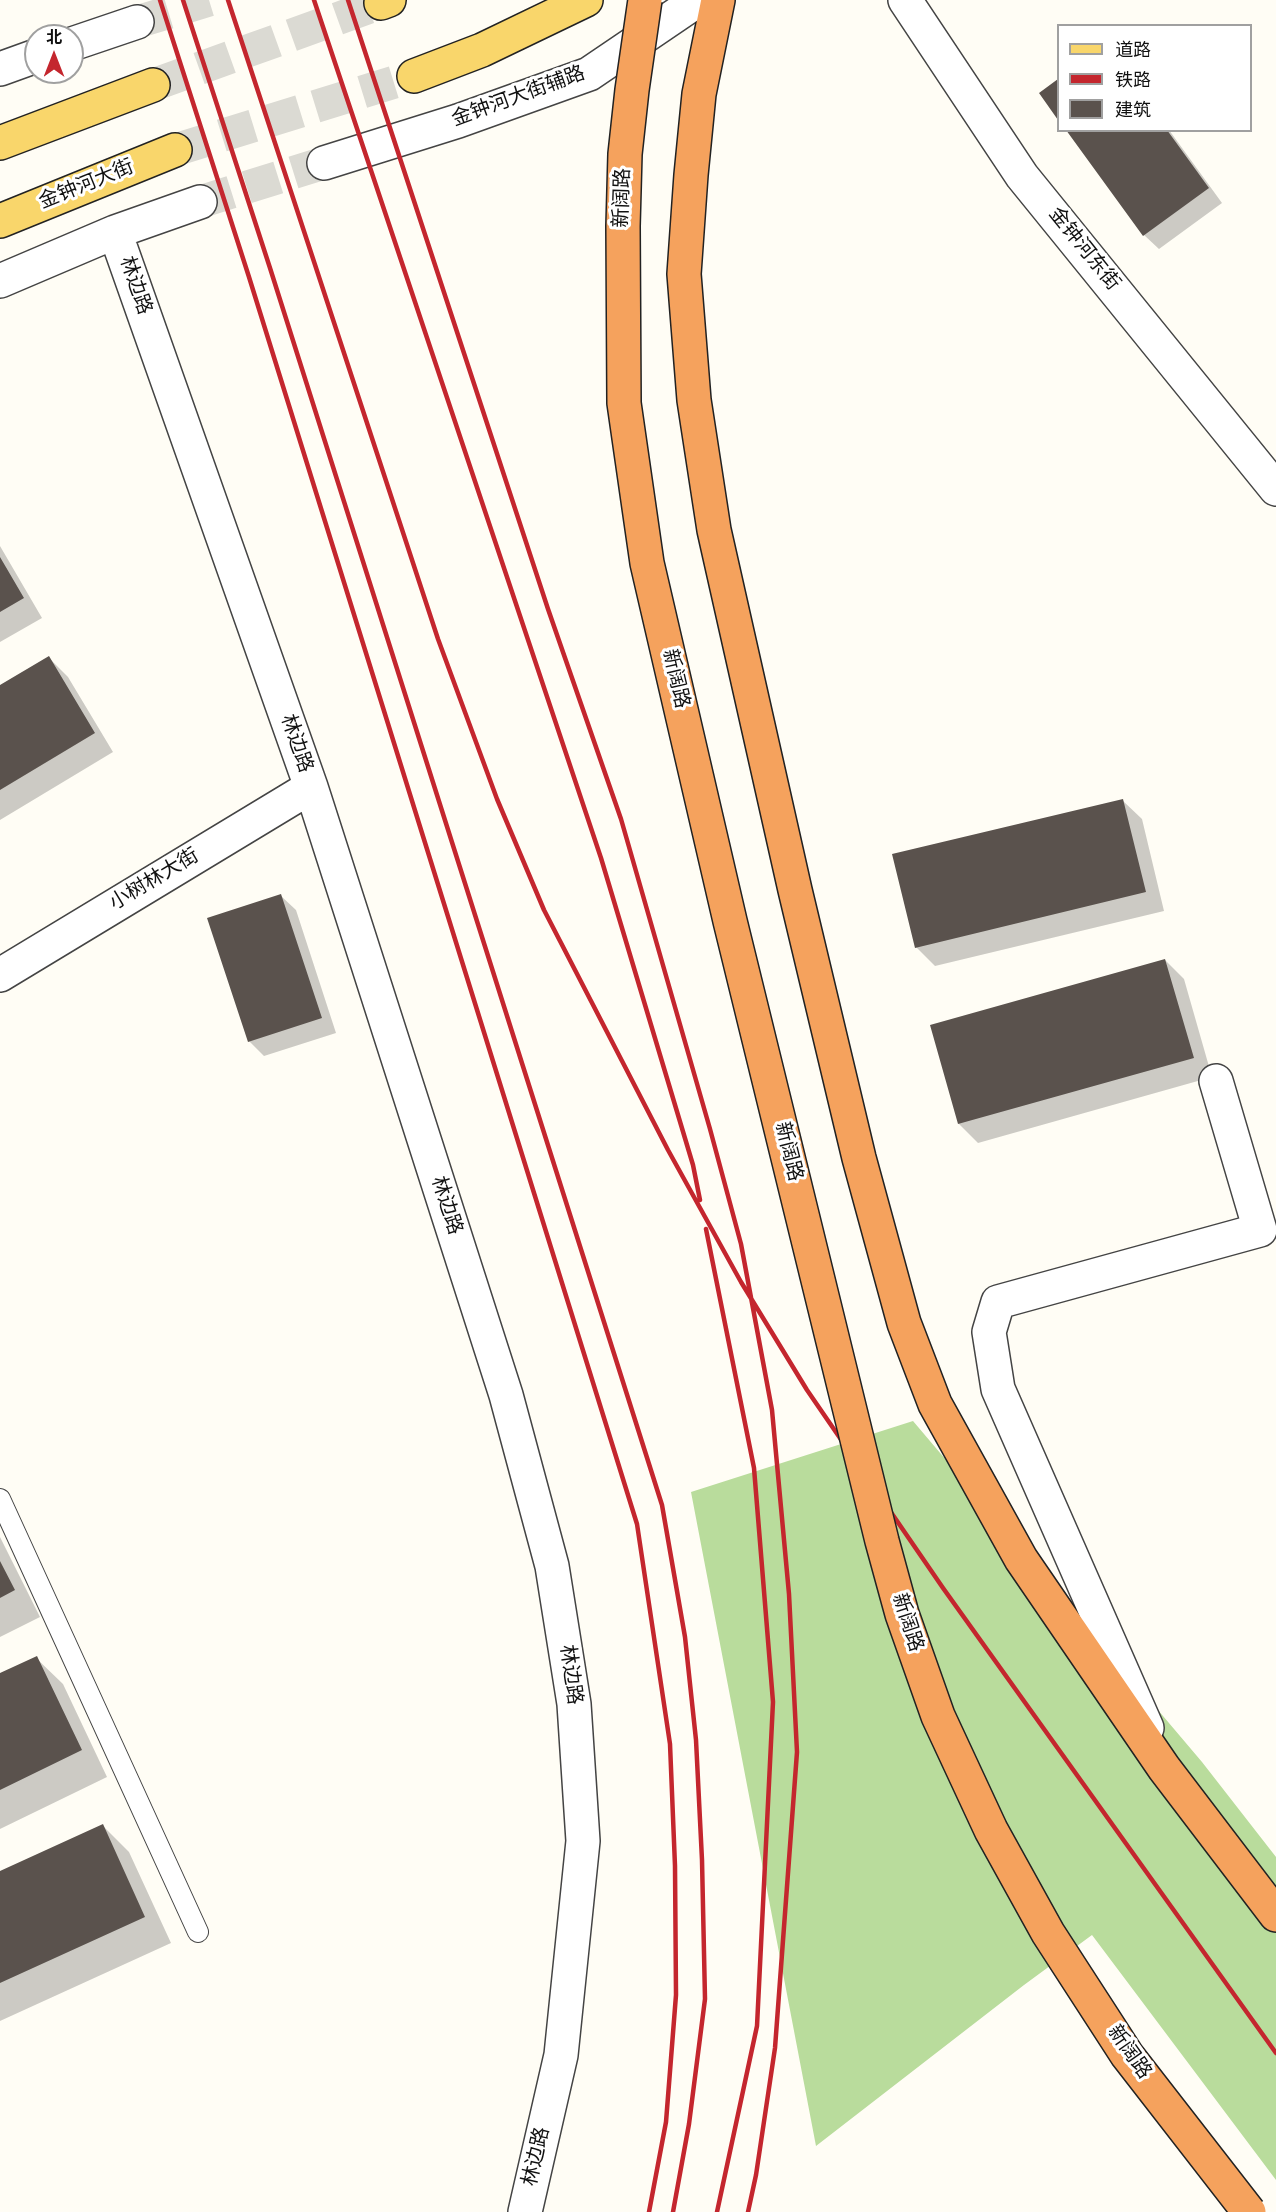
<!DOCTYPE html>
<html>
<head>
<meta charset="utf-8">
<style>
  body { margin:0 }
  #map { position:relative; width:1276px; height:2212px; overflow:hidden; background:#fffdf5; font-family:Spectral,"Noto Sans SC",serif }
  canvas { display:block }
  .legend { position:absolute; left:1057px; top:24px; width:195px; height:108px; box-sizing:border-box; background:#fff; border:2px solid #a0a0a0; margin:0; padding:8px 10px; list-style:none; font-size:18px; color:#111 }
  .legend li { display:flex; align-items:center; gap:12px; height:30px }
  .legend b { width:30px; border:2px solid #a0a0a0 }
  .north { position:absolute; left:24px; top:24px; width:60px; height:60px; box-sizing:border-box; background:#fff; border:2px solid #a0a0a0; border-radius:50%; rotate:0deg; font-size:16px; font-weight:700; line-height:24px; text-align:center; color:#111 }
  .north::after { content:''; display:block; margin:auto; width:21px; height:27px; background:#c4262e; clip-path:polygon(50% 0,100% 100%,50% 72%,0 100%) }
</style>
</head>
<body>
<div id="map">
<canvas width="1276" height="2212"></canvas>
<ul class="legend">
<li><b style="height:8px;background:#f9d66b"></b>道路</li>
<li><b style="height:8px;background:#c4262e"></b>铁路</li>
<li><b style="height:16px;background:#5a524d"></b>建筑</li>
</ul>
<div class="north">北</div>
</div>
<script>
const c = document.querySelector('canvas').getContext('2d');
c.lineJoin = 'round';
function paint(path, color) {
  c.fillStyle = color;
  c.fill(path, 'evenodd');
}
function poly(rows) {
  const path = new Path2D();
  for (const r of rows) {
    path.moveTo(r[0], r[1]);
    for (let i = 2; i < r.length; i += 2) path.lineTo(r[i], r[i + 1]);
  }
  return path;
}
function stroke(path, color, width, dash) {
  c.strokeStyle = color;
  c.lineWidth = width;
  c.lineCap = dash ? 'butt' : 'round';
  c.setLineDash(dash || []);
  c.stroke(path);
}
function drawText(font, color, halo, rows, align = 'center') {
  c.font = font + ' Spectral,"Noto Sans SC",serif';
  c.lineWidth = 6;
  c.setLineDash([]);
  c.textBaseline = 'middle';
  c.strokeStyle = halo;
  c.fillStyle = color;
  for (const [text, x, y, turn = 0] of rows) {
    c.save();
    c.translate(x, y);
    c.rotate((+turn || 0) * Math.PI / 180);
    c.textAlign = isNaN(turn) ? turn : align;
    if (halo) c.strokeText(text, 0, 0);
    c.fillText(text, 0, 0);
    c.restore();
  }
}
paint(poly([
  [913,1421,1202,1762,1276,1857,1276,2180,1092,1935,1024,1985,816,2146,691,1492]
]), '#b9dc9c');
paint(poly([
  [1058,80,1058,118,1041,93],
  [1068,130,1169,130,1222,203,1159,249,1144,235],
  [0,546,42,618,0,642],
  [49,658,68,677,113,752,0,820,0,687],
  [1122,800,1142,819,1164,911,935,966,916,947],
  [281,896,296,910,336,1033,264,1056,249,1041],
  [1165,960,1184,979,1212,1077,978,1143,959,1124,932,1026],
  [0,1537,40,1617,0,1637],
  [36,1658,63,1684,107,1777,0,1829,0,1675],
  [103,1826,129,1852,171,1943,0,2021,0,1873]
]), '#0003');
paint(poly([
  [1058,79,1058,120,1039,93],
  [1066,130,1167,130,1209,188,1143,236],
  [0,557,24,598,0,612],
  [49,656,95,733,0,790,0,685],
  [1123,799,1146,892,915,948,892,854],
  [281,894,322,1018,248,1042,207,918],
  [1165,959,1194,1058,958,1124,930,1025],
  [0,1561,15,1590,0,1598],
  [37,1656,82,1750,0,1790,0,1673],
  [103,1824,145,1917,0,1983,0,1871]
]), '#5a524d');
stroke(poly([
  [137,22,209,0],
  [200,202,324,163]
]), '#dbdad3', 33, [33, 16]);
stroke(poly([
  [153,85,381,3],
  [175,150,414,76]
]), '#dbdad3', 33, [33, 16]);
const lane = poly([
  [0,1499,198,1932]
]);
const street = poly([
  [905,0,1022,176,1276,489],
  [72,44,137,22],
  [0,69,36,56],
  [324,163,458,121,589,74,698,0],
  [115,232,311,787,506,1395,552,1566,574,1704,583,1841,561,2055,525,2212],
  [0,281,115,232,200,202],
  [0,975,311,787],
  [1147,1728,998,1389,989,1332,998,1302,1260,1230,1216,1081]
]);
const primary = poly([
  [381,3,389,0],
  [414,76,482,50,586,0],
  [0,143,153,85],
  [0,221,175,150]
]);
const highway = poly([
  [718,0,699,94,691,175,684,274,694,400,714,530,795,890,859,1158,904,1323,935,1404,1021,1559,1164,1768,1276,1915]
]);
stroke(lane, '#444', 22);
stroke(street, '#444', 36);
stroke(primary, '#222', 36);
stroke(highway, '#222', 36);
stroke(lane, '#fff', 20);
stroke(street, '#fff', 33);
stroke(primary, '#f9d66b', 33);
stroke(highway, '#f5a25d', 33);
stroke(poly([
  [160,0,249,277,637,1524,670,1744,675,1866,676,1995,666,2122,649,2212],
  [183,0,270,268,662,1505,685,1637,696,1740,702,1860,705,1999,689,2124,673,2212],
  [228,0,438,639,497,799,544,910,668,1150,741,1282,807,1390,943,1588,1276,2053],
  [314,0,601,858,693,1165,700,1200],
  [348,0,548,609,621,819,710,1129,741,1244,772,1410,789,1594,797,1752,775,2048,756,2175,748,2212],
  [706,1229,754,1468,773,1702,757,2026,717,2212]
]), '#c4262e', 4.5);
const highwayBridge = poly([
  [645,0,632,90,625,154,623,226,624,403,647,563,730,921,882,1541,902,1614,938,1716,991,1830,1048,1933,1127,2055,1249,2212]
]);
stroke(highwayBridge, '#222', 36, []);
stroke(highwayBridge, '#f5a25d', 33);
drawText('20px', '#111', '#fff', [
  ["金钟河大街辅路",519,98,-20],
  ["金钟河大街",87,186,-22],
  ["新阔路",624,198,-88],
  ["金钟河东街",1083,250,51],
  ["林边路",134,286,71],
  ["新阔路",674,679,77],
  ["林边路",295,744,71],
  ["小树林大街",155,881,-31],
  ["新阔路",787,1152,76],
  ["林边路",445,1206,72],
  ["新阔路",906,1623,72],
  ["林边路",569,1675,82],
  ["新阔路",1128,2053,55],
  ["林边路",538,2157,-77]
]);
</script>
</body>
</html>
